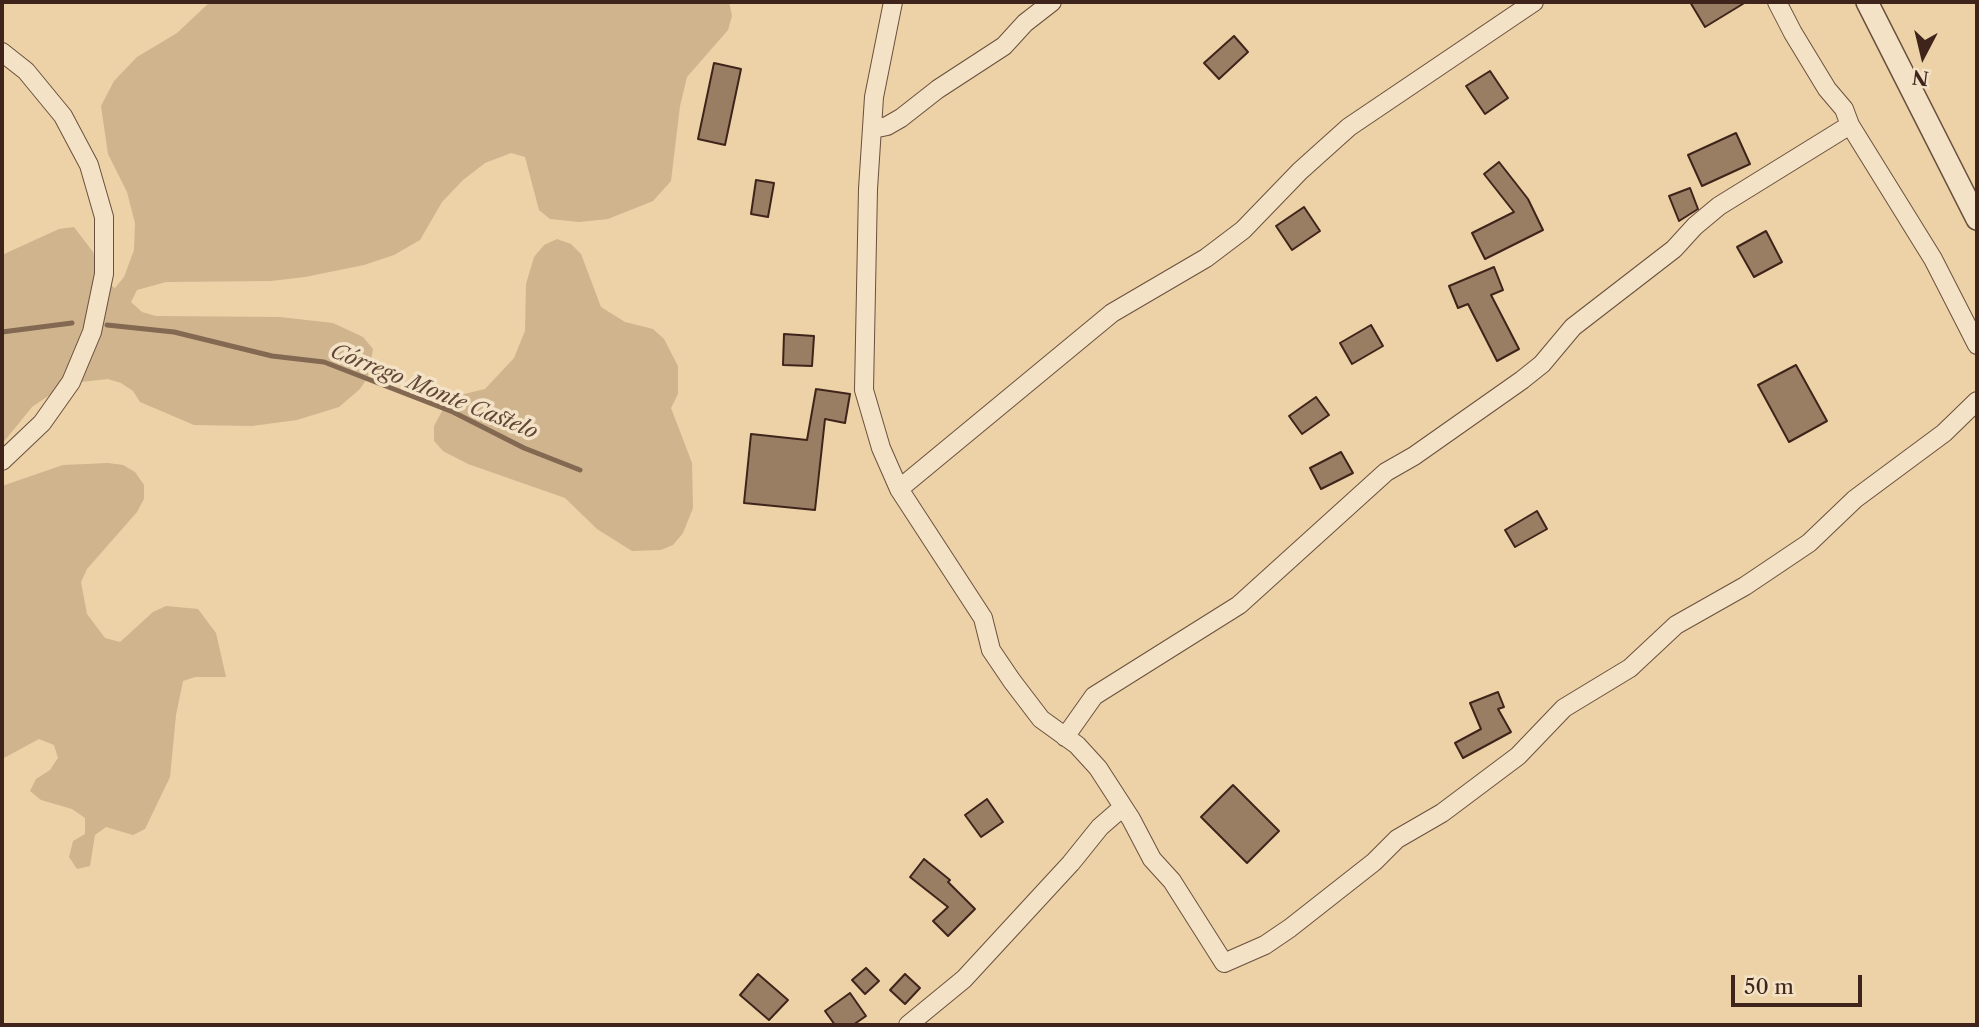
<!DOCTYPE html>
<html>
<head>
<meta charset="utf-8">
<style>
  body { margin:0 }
  #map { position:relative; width:1979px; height:1027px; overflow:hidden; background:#ecd2a6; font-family:"Libre Caslon Text",serif }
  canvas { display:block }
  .frame { position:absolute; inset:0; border:4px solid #3f241b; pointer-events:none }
  .north { position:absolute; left:1888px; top:21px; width:70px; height:70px; -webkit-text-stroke:5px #f3e2c5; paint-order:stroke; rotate:187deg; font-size:19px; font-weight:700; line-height:28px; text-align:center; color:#3f241b }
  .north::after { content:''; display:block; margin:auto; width:24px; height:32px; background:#3f241b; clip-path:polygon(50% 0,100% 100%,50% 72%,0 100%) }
  .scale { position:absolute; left:1731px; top:975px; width:131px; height:32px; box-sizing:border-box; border:4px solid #3f241b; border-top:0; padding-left:9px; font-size:21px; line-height:24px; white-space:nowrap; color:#3f241b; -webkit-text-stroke:5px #f3e2c5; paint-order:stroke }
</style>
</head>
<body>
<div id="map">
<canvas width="1979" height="1027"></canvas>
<div class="frame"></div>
<div class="north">N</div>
<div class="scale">50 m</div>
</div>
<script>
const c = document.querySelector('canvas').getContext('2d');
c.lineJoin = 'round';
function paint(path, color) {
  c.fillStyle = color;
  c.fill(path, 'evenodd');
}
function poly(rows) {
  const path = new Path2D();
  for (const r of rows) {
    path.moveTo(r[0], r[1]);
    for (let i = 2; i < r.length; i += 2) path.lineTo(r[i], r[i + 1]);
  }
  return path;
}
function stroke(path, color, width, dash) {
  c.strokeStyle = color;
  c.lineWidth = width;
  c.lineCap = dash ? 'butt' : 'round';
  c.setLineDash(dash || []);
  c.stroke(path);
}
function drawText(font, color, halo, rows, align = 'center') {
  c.font = font + ' "Libre Caslon Text",serif';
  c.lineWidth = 7;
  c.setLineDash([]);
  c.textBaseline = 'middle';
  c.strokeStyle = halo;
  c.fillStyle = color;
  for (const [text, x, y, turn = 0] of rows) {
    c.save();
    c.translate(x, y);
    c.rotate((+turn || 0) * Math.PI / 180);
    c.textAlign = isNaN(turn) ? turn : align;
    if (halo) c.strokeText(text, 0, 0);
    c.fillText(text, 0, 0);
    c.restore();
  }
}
paint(poly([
  [210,2,729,2,732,16,728,30,687,77,680,106,671,181,653,201,608,219,579,222,550,219,539,210,525,157,511,153,485,163,463,180,442,202,420,240,394,255,364,265,305,277,271,281,166,282,137,290,131,302,142,312,156,316,280,317,333,323,363,337,373,349,368,377,360,389,339,407,297,420,252,426,194,425,140,402,133,391,121,383,108,379,81,382,57,390,32,407,2,444,2,255,59,229,74,227,93,252,101,280,115,288,124,277,134,250,135,223,127,192,108,154,101,106,114,81,137,57,177,33],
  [557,239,571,244,581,254,601,307,625,322,653,329,664,339,678,366,678,394,671,408,692,463,693,508,683,533,673,545,661,550,632,551,597,529,565,498,468,464,443,451,434,441,434,426,447,402,460,395,485,389,514,358,525,331,526,284,534,257,544,245],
  [108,463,123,465,135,472,144,485,144,499,137,512,87,569,81,582,87,614,105,638,120,642,153,612,166,606,198,609,216,633,226,677,195,677,183,681,176,715,170,777,145,829,133,835,106,827,95,835,90,866,77,869,69,857,73,841,85,834,85,818,72,809,41,800,30,791,36,779,50,770,58,758,54,745,39,739,2,759,2,486,63,465]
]), '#cfb48e');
stroke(poly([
  [107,325,174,332,272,356,324,362,453,412,524,448,580,470],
  [2,332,72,323]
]), '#836952', 5);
const building = poly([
  [1690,2,1746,2,1705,27,1690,2],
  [1234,36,1248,52,1219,79,1204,63,1234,36],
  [714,63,741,69,725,145,698,139,714,63],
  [1490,71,1508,98,1485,114,1466,86,1490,71],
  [1736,133,1750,164,1702,186,1688,155,1736,133],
  [1499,162,1528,199,1543,230,1485,259,1472,233,1514,212,1484,174,1499,162],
  [756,180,774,183,768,217,751,214,756,180],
  [1690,188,1698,209,1679,221,1669,196,1690,188],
  [1304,207,1320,231,1292,250,1276,226,1304,207],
  [1766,231,1782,262,1754,277,1737,247,1766,231],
  [1494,267,1503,290,1491,295,1519,349,1497,361,1468,304,1458,308,1449,286,1494,267],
  [1371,325,1383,346,1352,364,1340,343,1371,325],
  [784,334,814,336,812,366,783,365,784,334],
  [1796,365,1827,421,1789,442,1758,385,1796,365],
  [816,389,850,394,845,423,825,419,815,510,744,503,751,434,807,440,816,389],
  [1316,397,1329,415,1302,434,1289,416,1316,397],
  [1341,452,1353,473,1321,489,1310,468,1341,452],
  [1537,511,1547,529,1515,547,1505,530,1537,511],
  [1498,692,1504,707,1498,709,1511,732,1463,758,1455,743,1481,729,1470,703,1498,692],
  [1233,785,1279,831,1247,863,1201,817,1233,785],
  [987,799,1003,822,981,837,965,815,987,799],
  [924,859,950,880,948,882,975,909,948,936,933,921,948,907,910,877,924,859],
  [866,968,879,981,865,994,852,980,866,968],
  [758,974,788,1000,769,1020,740,995,758,974],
  [905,974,920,988,905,1004,890,990,905,974],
  [850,993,866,1016,853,1025,835,1025,825,1011,850,993]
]);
paint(building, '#997e63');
stroke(building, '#3f241b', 2);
const minor = poly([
  [893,2,874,97,868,189,864,390,881,448,899,489,983,618,991,650,1012,681,1041,719,1077,745,1098,768,1131,819,1152,859,1172,881,1224,963,1265,945,1290,928,1374,862,1397,839,1442,813,1518,756,1564,708,1630,668,1676,625,1745,586,1809,543,1855,499,1944,433,1977,401],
  [1777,2,1793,33,1827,89,1844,109,1850,125,1933,259,1977,345],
  [2,52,26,71,63,116,89,165,104,217,104,274,92,332,71,382,42,423,2,461],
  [873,129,887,126,901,118,938,89,1004,46,1025,23,1052,2],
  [899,489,1112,313,1206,258,1243,230,1300,171,1349,127,1534,2],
  [1065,737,1094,696,1239,605,1386,472,1414,456,1522,380,1542,364,1573,327,1674,249,1695,226,1719,206,1850,125],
  [908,1025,964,979,1071,863,1100,827,1123,807]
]);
const tertiary = poly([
  [1867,2,1977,219]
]);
stroke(minor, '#6a503e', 20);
stroke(tertiary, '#6a503e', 24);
stroke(minor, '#f3e2c5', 18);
stroke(tertiary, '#f3e2c5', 21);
drawText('italic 21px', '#614637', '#f3e2c5', [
  ["Córrego Monte Castelo",434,392,22]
]);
</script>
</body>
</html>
